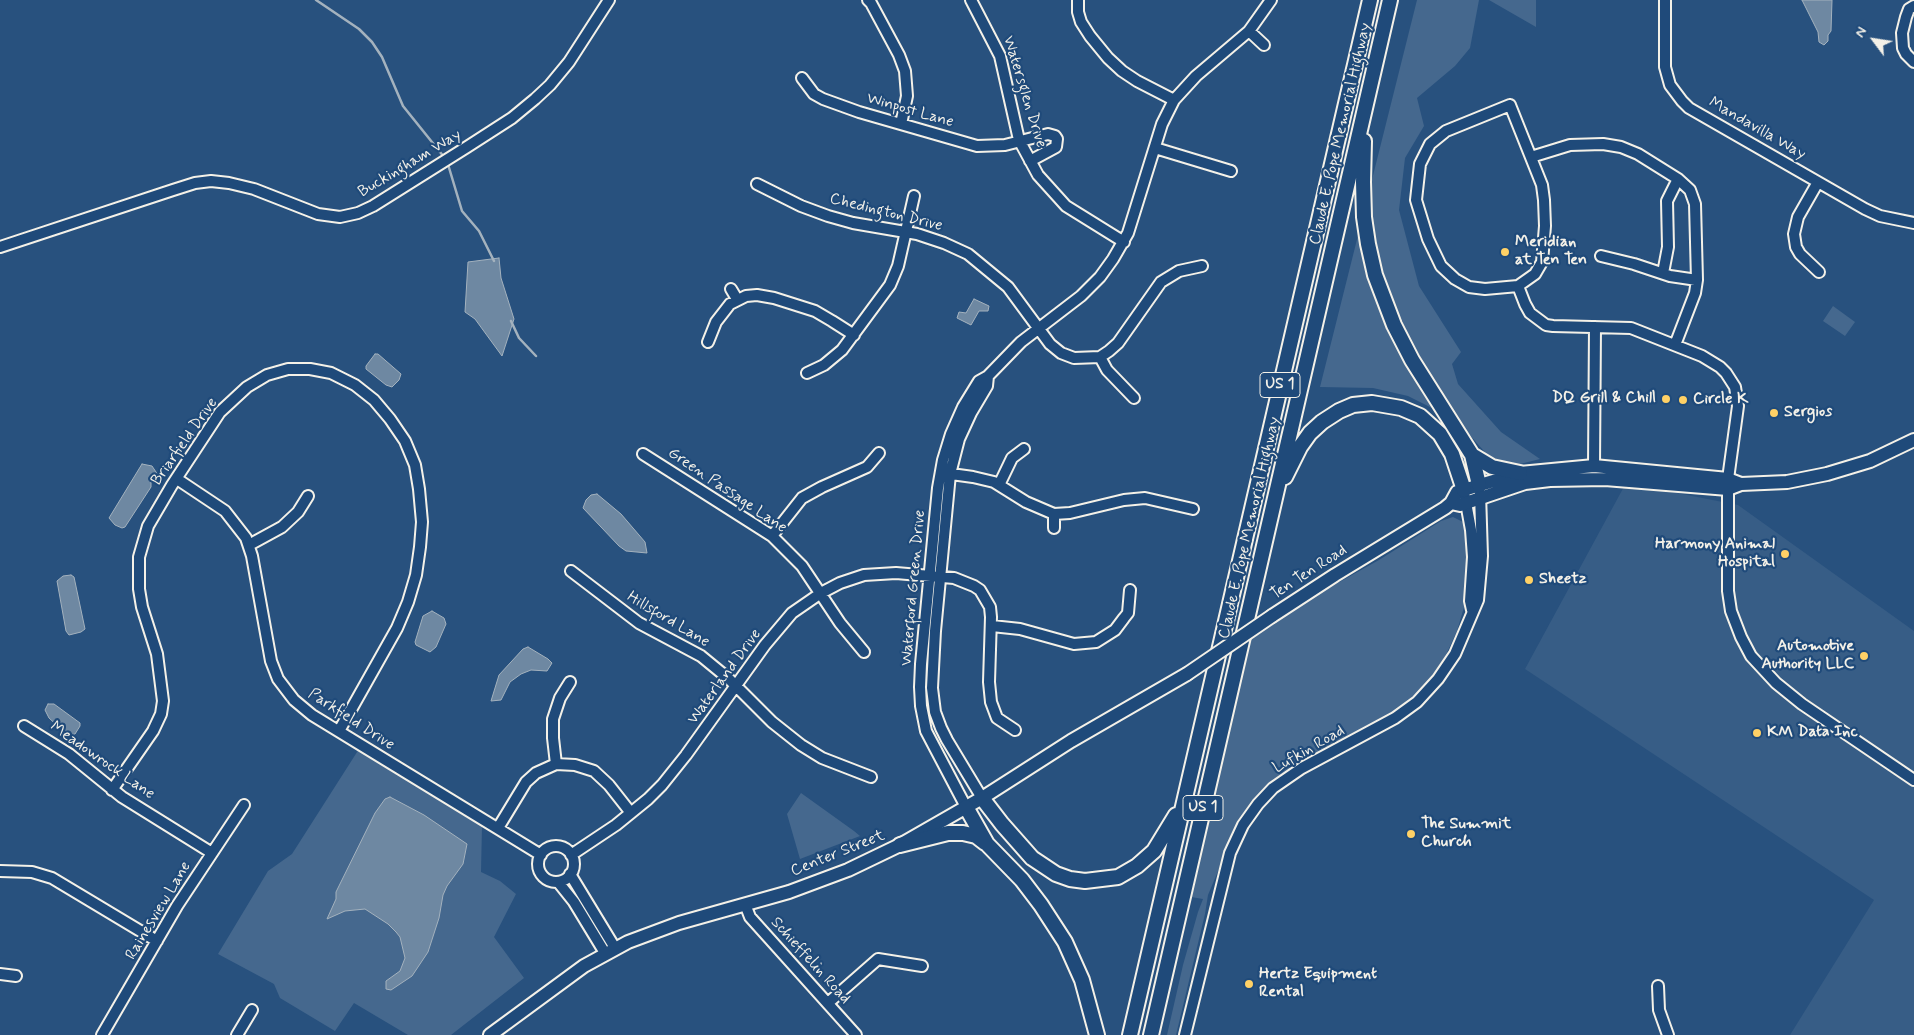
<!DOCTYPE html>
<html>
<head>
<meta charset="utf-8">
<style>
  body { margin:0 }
  #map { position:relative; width:1914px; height:1035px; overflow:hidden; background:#28517e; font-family:Mynerve,sans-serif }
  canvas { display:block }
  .north { position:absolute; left:1849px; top:15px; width:50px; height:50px; -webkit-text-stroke:4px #1f4a7a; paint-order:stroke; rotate:301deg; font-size:14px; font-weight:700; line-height:20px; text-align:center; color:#f4f1e8 }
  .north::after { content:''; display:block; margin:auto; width:18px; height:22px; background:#f4f1e8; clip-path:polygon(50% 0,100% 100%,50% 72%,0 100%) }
</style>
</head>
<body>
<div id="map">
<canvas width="1914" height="1035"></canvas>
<div class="north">N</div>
</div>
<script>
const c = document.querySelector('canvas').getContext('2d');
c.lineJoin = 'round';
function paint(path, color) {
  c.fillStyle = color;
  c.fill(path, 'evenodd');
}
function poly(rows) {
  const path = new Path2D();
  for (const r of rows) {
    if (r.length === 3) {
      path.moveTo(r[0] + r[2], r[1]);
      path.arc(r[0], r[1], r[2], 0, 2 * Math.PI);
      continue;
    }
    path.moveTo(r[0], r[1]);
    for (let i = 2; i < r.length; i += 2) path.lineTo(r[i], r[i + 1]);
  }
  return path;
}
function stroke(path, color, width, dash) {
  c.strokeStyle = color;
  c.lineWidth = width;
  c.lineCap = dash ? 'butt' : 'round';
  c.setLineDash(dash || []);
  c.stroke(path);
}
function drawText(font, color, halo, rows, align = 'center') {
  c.font = font + ' Mynerve,sans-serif';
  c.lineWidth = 4.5;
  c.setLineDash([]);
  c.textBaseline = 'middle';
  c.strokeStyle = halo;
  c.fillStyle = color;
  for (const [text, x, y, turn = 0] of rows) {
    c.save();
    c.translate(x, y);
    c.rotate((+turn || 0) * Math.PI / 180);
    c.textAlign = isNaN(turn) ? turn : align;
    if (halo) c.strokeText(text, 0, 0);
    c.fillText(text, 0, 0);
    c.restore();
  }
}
paint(poly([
  [1626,483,1738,505,1914,631,1914,1035,1790,1035,1874,900,1525,669]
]), '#375d86');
paint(poly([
  [1417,0,1479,0,1470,48,1455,66,1417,98,1424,126,1405,158,1399,210,1419,286,1461,352,1452,364,1458,384,1501,432,1540,459,1516,465,1491,459,1467,432,1434,409,1408,396,1373,388,1320,387],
  [1489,0,1536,0,1536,27],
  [1833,306,1855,322,1845,336,1823,321],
  [1453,517,1463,522,1467,527,1469,534,1467,597,1457,631,1444,659,1423,689,1410,702,1396,712,1360,734,1321,752,1283,773,1261,793,1247,809,1227,846,1221,864,1208,895,1205,914,1176,1035,1167,1035,1183,965,1198,912,1203,899,1191,897,1250,638,1309,599,1379,560,1441,521],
  [359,749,482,826,481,872,500,881,516,894,494,937,524,978,451,1035,408,1035,354,1003,335,1031,280,998,274,984,218,954,268,871,292,854],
  [801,793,854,831,860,836,800,859,787,814]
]), '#45688e');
const water = poly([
  [1802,0,1832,0,1831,31,1828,35,1828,41,1824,45,1819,42,1818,32,1802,0],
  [499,258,501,278,514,319,502,356,475,319,465,312,468,262,499,258],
  [974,299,989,306,988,311,979,311,971,325,957,318,959,312,966,313,974,299],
  [375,354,378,354,401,374,399,380,392,387,386,385,366,369,366,366,375,354],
  [142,464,152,466,158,475,151,481,151,487,125,527,122,528,115,525,109,518,142,464],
  [597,494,621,514,645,542,647,553,626,551,619,546,583,508,586,500,591,495,597,494],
  [71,575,74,577,85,629,81,632,69,635,66,631,57,581,63,576,71,575],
  [432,611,444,618,446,624,436,647,430,652,416,645,415,642,423,616,432,611],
  [528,647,548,659,552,663,547,671,531,670,521,674,510,682,501,700,491,701,499,675,523,649,528,647],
  [48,704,54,704,80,723,80,726,75,734,71,735,62,730,49,718,45,710,48,704],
  [390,797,424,815,467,844,463,864,447,886,443,895,439,918,428,952,412,976,391,990,386,989,386,981,400,971,405,958,400,937,396,932,388,924,365,909,345,911,327,919,336,899,336,892,375,813,385,799,390,797]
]);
paint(water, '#6e88a2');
stroke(water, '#a4b2be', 1);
stroke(poly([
  [316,0,359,29,372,42,382,57,403,106,444,157],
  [447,161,462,211,479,231,494,261],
  [511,321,519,338,536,356]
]), '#a4b2be', 2.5);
const minor = poly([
  [868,0,871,3,899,55,905,71,907,96,901,124],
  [971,0,1000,56,1019,140,1038,175,1066,206,1124,242],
  [1078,0,1078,12,1081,22,1090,36,1108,58,1122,71,1137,81,1174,100],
  [1665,0,1665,67,1670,85,1682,101,1689,108,1865,209,1880,216,1914,223],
  [1914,6,1909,9,1906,17,1902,33,1903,48,1906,54,1914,62],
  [1249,31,1264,45],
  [802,78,814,94,823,99,859,112,977,146,1005,145,1048,134,1055,136,1057,139,1056,147,1030,161],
  [1510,105,1542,185,1544,200,1545,226,1542,262,1535,274,1518,286,1485,289,1469,287,1455,279,1441,266,1428,239,1416,200,1420,164,1430,144,1446,131,1510,105],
  [1155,148,1231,171],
  [1531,157,1570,145,1603,144,1621,147,1638,154,1678,179,1690,190,1695,204,1697,280,1695,293,1675,345],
  [1818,182,1798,217,1794,234,1796,247,1800,254,1819,272],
  [757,184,801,206,828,216,853,223,917,234,944,243,968,254,1008,287,1050,344,1061,353,1074,358,1100,357,1109,351,1118,343,1161,282,1179,271,1202,266],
  [0,247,173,190,195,183,211,181,229,183,254,189,318,214,340,217,358,213,373,206,467,147,512,118,535,99,550,85,569,62,609,0],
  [1601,256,1634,264,1670,276,1697,280],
  [1663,273,1668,247,1667,201,1678,179],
  [1518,286,1525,304,1530,313,1546,325,1553,326,1631,328,1702,356,1720,367,1726,373,1735,387,1738,406,1728,479,1728,591,1731,611,1741,637,1751,656,1776,683,1802,704,1914,780],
  [731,289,737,299],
  [708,342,716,322,730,304,746,296,757,295,774,298,815,311,832,321,854,335],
  [1100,357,1107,370,1134,398],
  [807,373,824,365,842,350,890,285,898,266,914,196],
  [643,454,772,536,802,566,840,623,864,652],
  [1594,466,1595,327],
  [944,473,973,477,994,482,1026,502,1054,514,1070,513,1124,500,1145,498,1193,509],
  [177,479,225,511,246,538,252,556,271,661,278,679,294,700,312,715,541,855],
  [999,485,1012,458,1024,449],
  [1465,497,1471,530,1473,557,1470,601,1472,610],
  [1054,514,1054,528],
  [772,536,802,498,822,487,867,467,879,453],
  [249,545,282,527,298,512,308,496],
  [571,571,639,623,701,656,729,679,772,722,801,745,822,758,871,777],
  [992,626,1020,629,1074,644,1096,642,1115,630,1124,618,1128,613,1130,590],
  [24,726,69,754,122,797,212,853],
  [556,764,553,738,553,719,560,698,570,682],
  [112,790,153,731,161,714,163,701,157,654,142,607,139,589,139,557,148,526,172,485,220,412,247,387,267,375,288,369,310,369,331,373,355,385,374,400,390,419,405,441,415,465,419,489,422,522,420,547,416,575,408,602,397,628,339,731],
  [982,798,947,740,941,728,935,712,932,688,935,631,950,474,959,439,971,413,987,386,988,376],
  [966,807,926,731,921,706,920,687,921,664,938,488,943,460,951,434,963,407,979,381,988,376,1021,342,1081,296,1100,277,1113,259,1128,233,1162,124,1174,100,1196,76,1249,31,1271,0],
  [498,828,526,782,536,773,556,764,575,765,594,771,609,785,631,813],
  [556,864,18],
  [571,855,616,825,648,799,662,785,686,755,765,645,792,613,821,593,840,583,864,575,896,573,954,578,974,586,980,590,990,607,991,617,989,682,991,702,997,718,1015,730],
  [0,871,32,872,52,878,157,941],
  [570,874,615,948],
  [558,882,574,902,605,953],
  [745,904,750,917,856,1035],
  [0,974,16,976],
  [1658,986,1659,1010,1668,1035],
  [828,1003,878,959,922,966],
  [102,1035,177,906,244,805],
  [237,1035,252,1010],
  [1185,1035,1230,853,1243,825,1258,804,1273,788,1302,768,1395,718,1417,702,1438,679,1455,654,1478,600,1482,556,1480,493]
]);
const major = poly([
  [1451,503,1460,505,1525,483,1550,480,1605,479,1728,489,1741,484,1787,482,1827,474,1870,461,1914,440],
  [1272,616,1335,575,1445,508,1451,503,1457,492,1490,482,1520,473,1594,466,1728,479,1741,484],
  [490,1035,584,966,628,942,679,923,789,892,848,870,900,845,982,798,1071,741,1187,674]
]);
const highway = poly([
  [1364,141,1363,182,1364,217,1368,244,1375,275,1394,325,1412,360,1472,455,1479,485],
  [1472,455,1492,467,1520,473],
  [1285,477,1300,447,1310,433,1322,422,1339,411,1353,405,1372,403,1401,408,1420,416,1440,434,1452,454,1464,490],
  [982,798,1002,824,1032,858,1056,874,1070,879,1085,881,1118,877,1137,866,1154,851,1176,815],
  [966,807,987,844,1022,880,1041,905,1065,942,1082,980,1097,1035],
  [900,845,948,833,963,833,976,836,985,843],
  [1130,1035,1370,0],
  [1151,1035,1390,0]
]);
stroke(minor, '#f4f1e8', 14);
stroke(major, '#f4f1e8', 16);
stroke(highway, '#f4f1e8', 18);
stroke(minor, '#1f4a7a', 10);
stroke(major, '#1f4a7a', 12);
stroke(highway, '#1f4a7a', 14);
const majorBridge = poly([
  [1187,674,1272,616]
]);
stroke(majorBridge, '#f4f1e8', 16, []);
stroke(majorBridge, '#1f4a7a', 12);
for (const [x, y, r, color] of [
  [1505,252,5,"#ffd166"],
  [1666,399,5,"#ffd166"],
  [1683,400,5,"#ffd166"],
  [1774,413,5,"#ffd166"],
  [1785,554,5,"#ffd166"],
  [1529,580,5,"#ffd166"],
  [1864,656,5,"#ffd166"],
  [1757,733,5,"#ffd166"],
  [1411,834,5,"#ffd166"],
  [1249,984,5,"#ffd166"]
]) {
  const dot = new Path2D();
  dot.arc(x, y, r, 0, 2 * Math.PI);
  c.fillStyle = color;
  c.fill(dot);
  stroke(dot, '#1f4a7a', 2);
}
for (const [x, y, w] of [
  [1280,385,40],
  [1203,808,40]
]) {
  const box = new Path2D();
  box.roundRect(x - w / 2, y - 12.5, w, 25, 4);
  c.fillStyle = '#1f4a7a';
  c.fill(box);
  stroke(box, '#f4f1e8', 1);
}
drawText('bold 15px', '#f4f1e8', null, [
  ["US 1",1280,385],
  ["US 1",1203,808]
]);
drawText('16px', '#f4f1e8', '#1f4a7a', [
  ["Watersglen Drive",1024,92,73],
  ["Winpost Lane",910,111,16],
  ["Mandavilla Way",1757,129,30],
  ["Claude E. Pope Memorial Highway",1341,134,-77],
  ["Buckingham Way",410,164,-31],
  ["Chedington Drive",886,213,14],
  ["Briarfield Drive",185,442,-55],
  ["Green Passage Lane",727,491,34],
  ["Claude E. Pope Memorial Highway",1250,528,-77],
  ["Ten Ten Road",1309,573,-33],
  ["Waterford Green Drive",914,588,-85],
  ["Hillsford Lane",668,620,31],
  ["Waterland Drive",725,677,-54],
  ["Parkfield Drive",351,720,33],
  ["Lufkin Road",1309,750,-30],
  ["Meadowrock Lane",102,761,35],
  ["Center Street",838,854,-22],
  ["Rainesview Lane",159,911,-59],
  ["Schieffelin Road",810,961,48]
]);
drawText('bold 16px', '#f4f1e8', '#1f4a7a', [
  ["Meridian",1515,243],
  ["at Ten Ten",1515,261],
  ["DQ Grill & Chill",1656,399,"right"],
  ["Circle K",1693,400],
  ["Sergios",1784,413],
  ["Harmony Animal",1775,545,"right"],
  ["Hospital",1775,563,"right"],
  ["Sheetz",1539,580],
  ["Automotive",1854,647,"right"],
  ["Authority LLC",1854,665,"right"],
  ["KM Data Inc",1767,733],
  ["The Summit",1421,825],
  ["Church",1421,843],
  ["Hertz Equipment",1259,975],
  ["Rental",1259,993]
], 'left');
</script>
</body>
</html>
